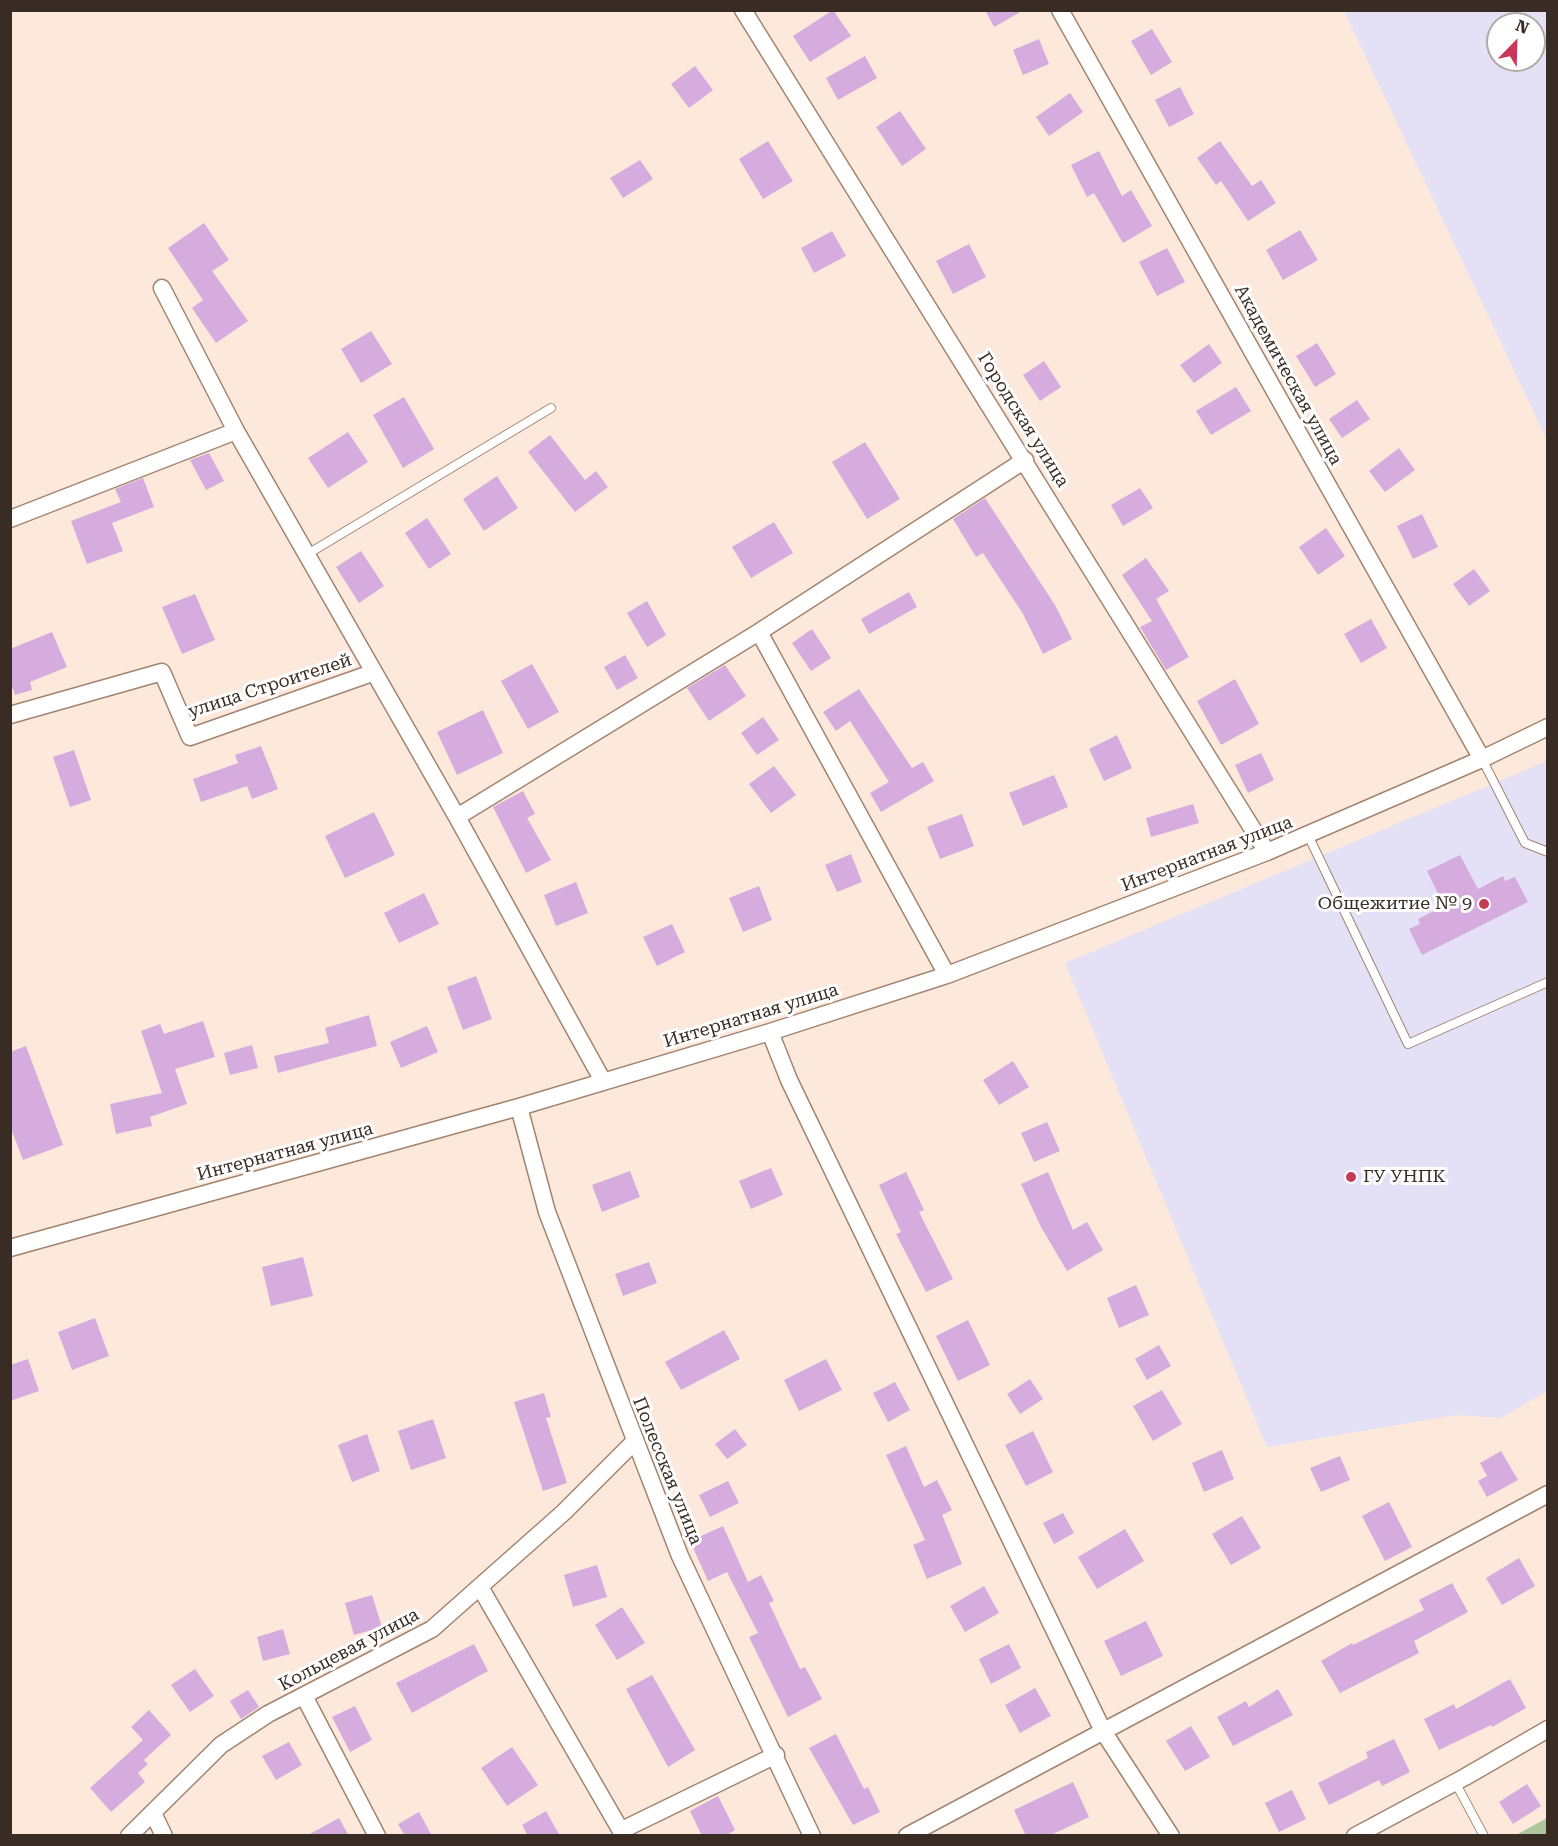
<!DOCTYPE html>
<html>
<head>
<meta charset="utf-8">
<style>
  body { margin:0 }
  #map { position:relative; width:1558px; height:1846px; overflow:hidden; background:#fde9dc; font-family:"Roboto Serif",serif }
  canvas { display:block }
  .frame { position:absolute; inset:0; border:12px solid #392c24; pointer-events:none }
  .north { position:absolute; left:1486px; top:12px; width:60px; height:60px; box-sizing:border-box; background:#fff; border:2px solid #b0aba7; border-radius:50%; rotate:23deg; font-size:16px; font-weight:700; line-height:24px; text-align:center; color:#392c24 }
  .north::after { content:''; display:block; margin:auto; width:21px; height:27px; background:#c83959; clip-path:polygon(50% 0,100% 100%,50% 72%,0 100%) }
</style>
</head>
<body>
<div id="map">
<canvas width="1558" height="1846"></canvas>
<div class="frame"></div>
<div class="north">N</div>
</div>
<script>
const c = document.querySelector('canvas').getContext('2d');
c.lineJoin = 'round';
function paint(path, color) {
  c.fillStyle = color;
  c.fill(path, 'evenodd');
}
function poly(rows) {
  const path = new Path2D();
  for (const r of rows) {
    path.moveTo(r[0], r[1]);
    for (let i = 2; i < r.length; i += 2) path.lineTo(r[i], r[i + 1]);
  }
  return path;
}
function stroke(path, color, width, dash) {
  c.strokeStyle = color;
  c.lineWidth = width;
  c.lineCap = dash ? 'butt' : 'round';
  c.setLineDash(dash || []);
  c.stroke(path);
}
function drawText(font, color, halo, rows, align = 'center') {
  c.font = font + ' "Roboto Serif",serif';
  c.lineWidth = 6;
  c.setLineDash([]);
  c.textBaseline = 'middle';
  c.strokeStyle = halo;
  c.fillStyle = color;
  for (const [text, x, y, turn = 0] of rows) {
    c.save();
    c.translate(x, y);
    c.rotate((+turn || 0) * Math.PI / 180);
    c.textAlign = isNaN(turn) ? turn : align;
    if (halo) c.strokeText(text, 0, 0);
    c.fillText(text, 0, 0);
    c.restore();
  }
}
paint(poly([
  [1344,11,1547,11,1547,440],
  [1498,24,1534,24,1534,60,1498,60],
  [1547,761,1547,1391,1501,1418,1456,1415,1267,1447,1065,963]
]), '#e4e0f5');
paint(poly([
  [1547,1818,1547,1835,1516,1835]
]), '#b0c79d');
paint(poly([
  [833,10,851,36,810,62,793,36],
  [985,10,1024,10,994,27],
  [1152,29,1172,62,1151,75,1131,41],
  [1039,39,1049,64,1023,75,1013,50],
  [865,56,877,78,838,100,826,78],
  [695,66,713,90,689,108,671,84],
  [1180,87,1194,114,1169,127,1155,100],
  [1070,93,1083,112,1049,136,1036,117],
  [900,111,926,149,902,166,876,127],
  [768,141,793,181,763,199,739,159],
  [1220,141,1252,186,1261,180,1276,203,1248,221,1221,181,1216,185,1197,158],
  [1099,151,1122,196,1131,190,1152,226,1123,243,1094,193,1087,197,1071,165],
  [640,160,653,179,623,198,610,178],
  [204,223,229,260,212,271,248,321,216,343,192,308,203,300,168,248],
  [1300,230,1318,260,1283,280,1266,250],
  [832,231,846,256,814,273,801,248],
  [969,244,986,277,953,294,936,261],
  [1167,248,1185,282,1157,296,1139,262],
  [371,331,392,364,361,383,341,349],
  [1317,343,1336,374,1315,387,1296,356],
  [1209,344,1222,363,1194,383,1180,365],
  [1044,361,1061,387,1040,401,1023,375],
  [1236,387,1251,411,1211,435,1196,411],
  [404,397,434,449,403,468,373,415],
  [1357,400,1370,419,1342,438,1329,419],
  [348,432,368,462,328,488,308,458],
  [550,435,585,480,596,471,608,487,575,512,528,452],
  [865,442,900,499,867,519,832,462],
  [1399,448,1415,470,1385,492,1369,471],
  [209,453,224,481,206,490,190,460],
  [497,476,518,508,484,531,463,499],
  [143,478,154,507,112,523,123,551,87,564,71,521,121,502,115,489],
  [1140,488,1153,508,1123,526,1111,505],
  [985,498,1055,605,1072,639,1043,654,1023,614,983,553,976,557,953,519],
  [1422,514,1438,547,1413,559,1397,526],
  [427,518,451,554,429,569,405,533],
  [774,522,793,553,751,578,732,547],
  [1326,528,1345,556,1318,575,1299,547],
  [361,551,384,586,359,603,336,567],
  [1146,558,1169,591,1156,599,1189,657,1166,670,1140,627,1152,621,1122,575],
  [1474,569,1490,591,1469,606,1453,584],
  [909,592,917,607,869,634,861,619],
  [195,594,215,640,182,654,162,607],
  [647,601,666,635,647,647,627,613],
  [1371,619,1387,648,1361,663,1344,634],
  [812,629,831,658,811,671,792,643],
  [52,632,67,667,30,682,32,690,15,695,10,680,10,649],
  [625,655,638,678,617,690,604,667],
  [532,664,559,712,528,729,501,681],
  [725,665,746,696,709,721,687,688],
  [1235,679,1259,724,1221,745,1197,701],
  [859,689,912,768,923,762,934,781,881,812,870,793,889,782,850,721,836,731,823,712],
  [483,710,503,753,457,775,437,732],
  [763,717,779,740,757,755,741,733],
  [1117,735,1132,768,1104,781,1089,749],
  [261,746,278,789,252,799,247,786,201,802,193,779,238,763,235,755],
  [74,750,91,800,70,807,53,757],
  [1261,753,1274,780,1248,793,1235,765],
  [774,766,796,795,771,813,749,784],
  [1054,775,1068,807,1023,826,1009,793],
  [523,791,535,814,527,818,551,860,526,873,493,807],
  [1193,804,1199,823,1151,837,1146,818],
  [374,812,395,855,345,878,325,836],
  [962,814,974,846,940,859,927,827],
  [851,854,862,882,837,892,825,865],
  [1460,855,1478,889,1503,876,1505,881,1515,877,1528,902,1422,955,1409,929,1420,924,1418,919,1444,906,1427,871],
  [576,882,588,913,556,926,544,895],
  [759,886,772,920,743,932,729,898],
  [424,893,439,924,399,943,384,913],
  [672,924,685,952,657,966,643,937],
  [476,976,492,1019,463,1030,447,987],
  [369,1015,377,1046,278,1073,274,1056,329,1043,325,1028],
  [203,1021,215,1057,175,1069,187,1104,150,1117,152,1126,116,1134,110,1104,162,1093,141,1031,160,1024,164,1034],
  [427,1026,438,1052,401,1068,390,1042],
  [252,1045,258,1068,230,1075,224,1053],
  [26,1046,63,1145,23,1160,10,1126,10,1052],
  [1013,1061,1029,1087,999,1105,983,1080],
  [1047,1122,1060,1151,1034,1162,1021,1133],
  [771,1168,783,1195,751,1209,739,1181],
  [630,1171,640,1197,602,1212,592,1185],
  [906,1172,924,1210,919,1212,953,1279,926,1292,896,1234,901,1232,879,1185],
  [1048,1172,1073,1230,1087,1222,1103,1250,1067,1271,1041,1227,1021,1184],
  [303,1257,313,1296,271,1306,262,1267],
  [649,1262,657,1283,623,1296,615,1274],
  [1136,1285,1149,1315,1119,1328,1107,1298],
  [95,1318,109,1356,72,1370,58,1332],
  [968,1320,990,1365,958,1381,936,1336],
  [724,1330,740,1359,681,1390,665,1362],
  [1159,1345,1171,1366,1147,1380,1135,1359],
  [28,1359,39,1391,10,1401,10,1365],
  [826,1359,842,1390,799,1411,784,1380],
  [1030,1379,1043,1399,1020,1414,1007,1394],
  [895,1382,910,1410,888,1422,873,1393],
  [1162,1390,1182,1424,1153,1441,1133,1406],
  [544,1393,551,1417,546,1418,567,1483,543,1491,514,1402],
  [433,1419,446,1458,411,1470,398,1431],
  [735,1429,747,1445,727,1459,715,1444],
  [1033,1431,1053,1472,1026,1486,1005,1445],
  [367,1434,380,1471,352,1482,338,1445],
  [906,1446,924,1487,937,1480,952,1510,942,1515,962,1564,927,1579,913,1545,925,1540,886,1455],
  [1222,1450,1234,1479,1204,1492,1192,1463],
  [1501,1451,1518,1480,1487,1497,1478,1481,1487,1476,1480,1463],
  [1340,1456,1350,1480,1321,1492,1310,1468],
  [728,1481,739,1503,710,1517,699,1495],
  [1389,1502,1412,1547,1385,1561,1362,1516],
  [1063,1513,1074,1533,1054,1544,1043,1523],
  [1242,1516,1261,1548,1231,1565,1212,1534],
  [723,1526,748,1582,761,1575,774,1601,769,1603,800,1669,805,1667,822,1699,788,1717,749,1637,758,1633,727,1572,708,1581,690,1541],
  [1125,1529,1144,1561,1097,1589,1078,1557],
  [1519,1558,1535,1586,1502,1605,1486,1578],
  [597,1565,607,1597,573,1607,564,1575],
  [1452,1583,1468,1612,1414,1641,1419,1653,1340,1693,1321,1661,1352,1643,1353,1645,1424,1610,1419,1600],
  [984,1586,999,1613,965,1632,950,1606],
  [372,1595,382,1627,354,1635,345,1603],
  [622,1607,645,1643,617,1660,595,1625],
  [1146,1621,1163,1656,1121,1676,1104,1641],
  [283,1629,290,1654,263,1661,257,1637],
  [474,1644,488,1671,412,1713,396,1683],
  [1009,1644,1021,1668,991,1684,979,1659],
  [195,1669,214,1696,190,1712,171,1685],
  [652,1675,695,1750,668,1767,626,1689],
  [1510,1679,1526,1708,1492,1727,1491,1725,1439,1750,1424,1719,1454,1704,1456,1709],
  [1035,1688,1051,1716,1020,1733,1005,1705],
  [1278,1689,1293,1715,1233,1746,1217,1717,1246,1701,1249,1707],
  [248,1690,259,1707,241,1719,230,1701],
  [355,1706,372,1740,350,1752,332,1717],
  [149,1710,171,1735,144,1760,148,1764,138,1773,145,1782,111,1812,90,1788,143,1740,131,1727],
  [1191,1726,1210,1757,1185,1771,1166,1741],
  [836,1734,864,1789,868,1787,880,1812,853,1825,809,1748],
  [1394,1739,1410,1772,1382,1786,1379,1780,1329,1805,1318,1783,1368,1758,1366,1752],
  [289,1742,302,1765,276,1780,262,1756],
  [512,1747,538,1785,507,1806,481,1768],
  [1073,1782,1089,1817,1049,1836,1026,1836,1014,1810],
  [1527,1784,1541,1806,1513,1824,1499,1802],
  [1292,1790,1306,1819,1279,1832,1265,1803],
  [718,1796,735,1830,725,1836,702,1836,690,1811],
  [546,1811,560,1836,528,1836,522,1825],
  [419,1812,432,1836,405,1836,398,1824],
  [339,1818,349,1836,306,1836]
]), '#d5acdd');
const lane = poly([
  [306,555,551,408],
  [1482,759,1525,843,1548,852],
  [1308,835,1408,1044,1548,982],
  [1455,1782,1484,1836]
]);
const street = poly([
  [743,10,1267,852],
  [1060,10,1482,759],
  [162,288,236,431,457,817,603,1081],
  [10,519,236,431],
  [759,632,947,975],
  [10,715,162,672,190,737,372,673],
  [457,817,759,632,1025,460],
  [770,1032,789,1080,1103,1731,1171,1836],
  [519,1107,547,1212,680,1556,812,1836],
  [10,1248,519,1107,770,1032,947,975,1267,852,1482,759,1548,727],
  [480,1587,624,1836],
  [304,1696,377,1836],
  [153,1813,164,1836],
  [622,1830,776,1755],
  [129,1836,221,1745,268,1714,432,1629,564,1512,634,1442],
  [907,1836,1548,1494],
  [1355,1836,1465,1777,1548,1729]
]);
stroke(lane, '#a28470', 10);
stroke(street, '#a28470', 19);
stroke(lane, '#fff', 8);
stroke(street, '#fff', 16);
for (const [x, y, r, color] of [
  [1484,904,6,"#c83959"],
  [1351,1177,6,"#c83959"]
]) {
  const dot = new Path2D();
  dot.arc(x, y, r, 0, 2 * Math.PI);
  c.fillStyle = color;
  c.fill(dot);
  stroke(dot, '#fff', 2);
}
drawText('18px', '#392c24', '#fff', [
  ["Академическая улица",1288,375,61],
  ["Городская улица",1023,420,58],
  ["улица Строителей",270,686,-18],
  ["Интернатная улица",1207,854,-21],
  ["Интернатная улица",751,1016,-17],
  ["Интернатная улица",285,1152,-15],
  ["Полесская улица",667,1471,68],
  ["Кольцевая улица",349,1650,-28]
]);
drawText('18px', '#392c24', '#fff', [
  ["Общежитие № 9",1472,904],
  ["ГУ УНПК",1363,1177,"left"]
], 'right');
</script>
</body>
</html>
